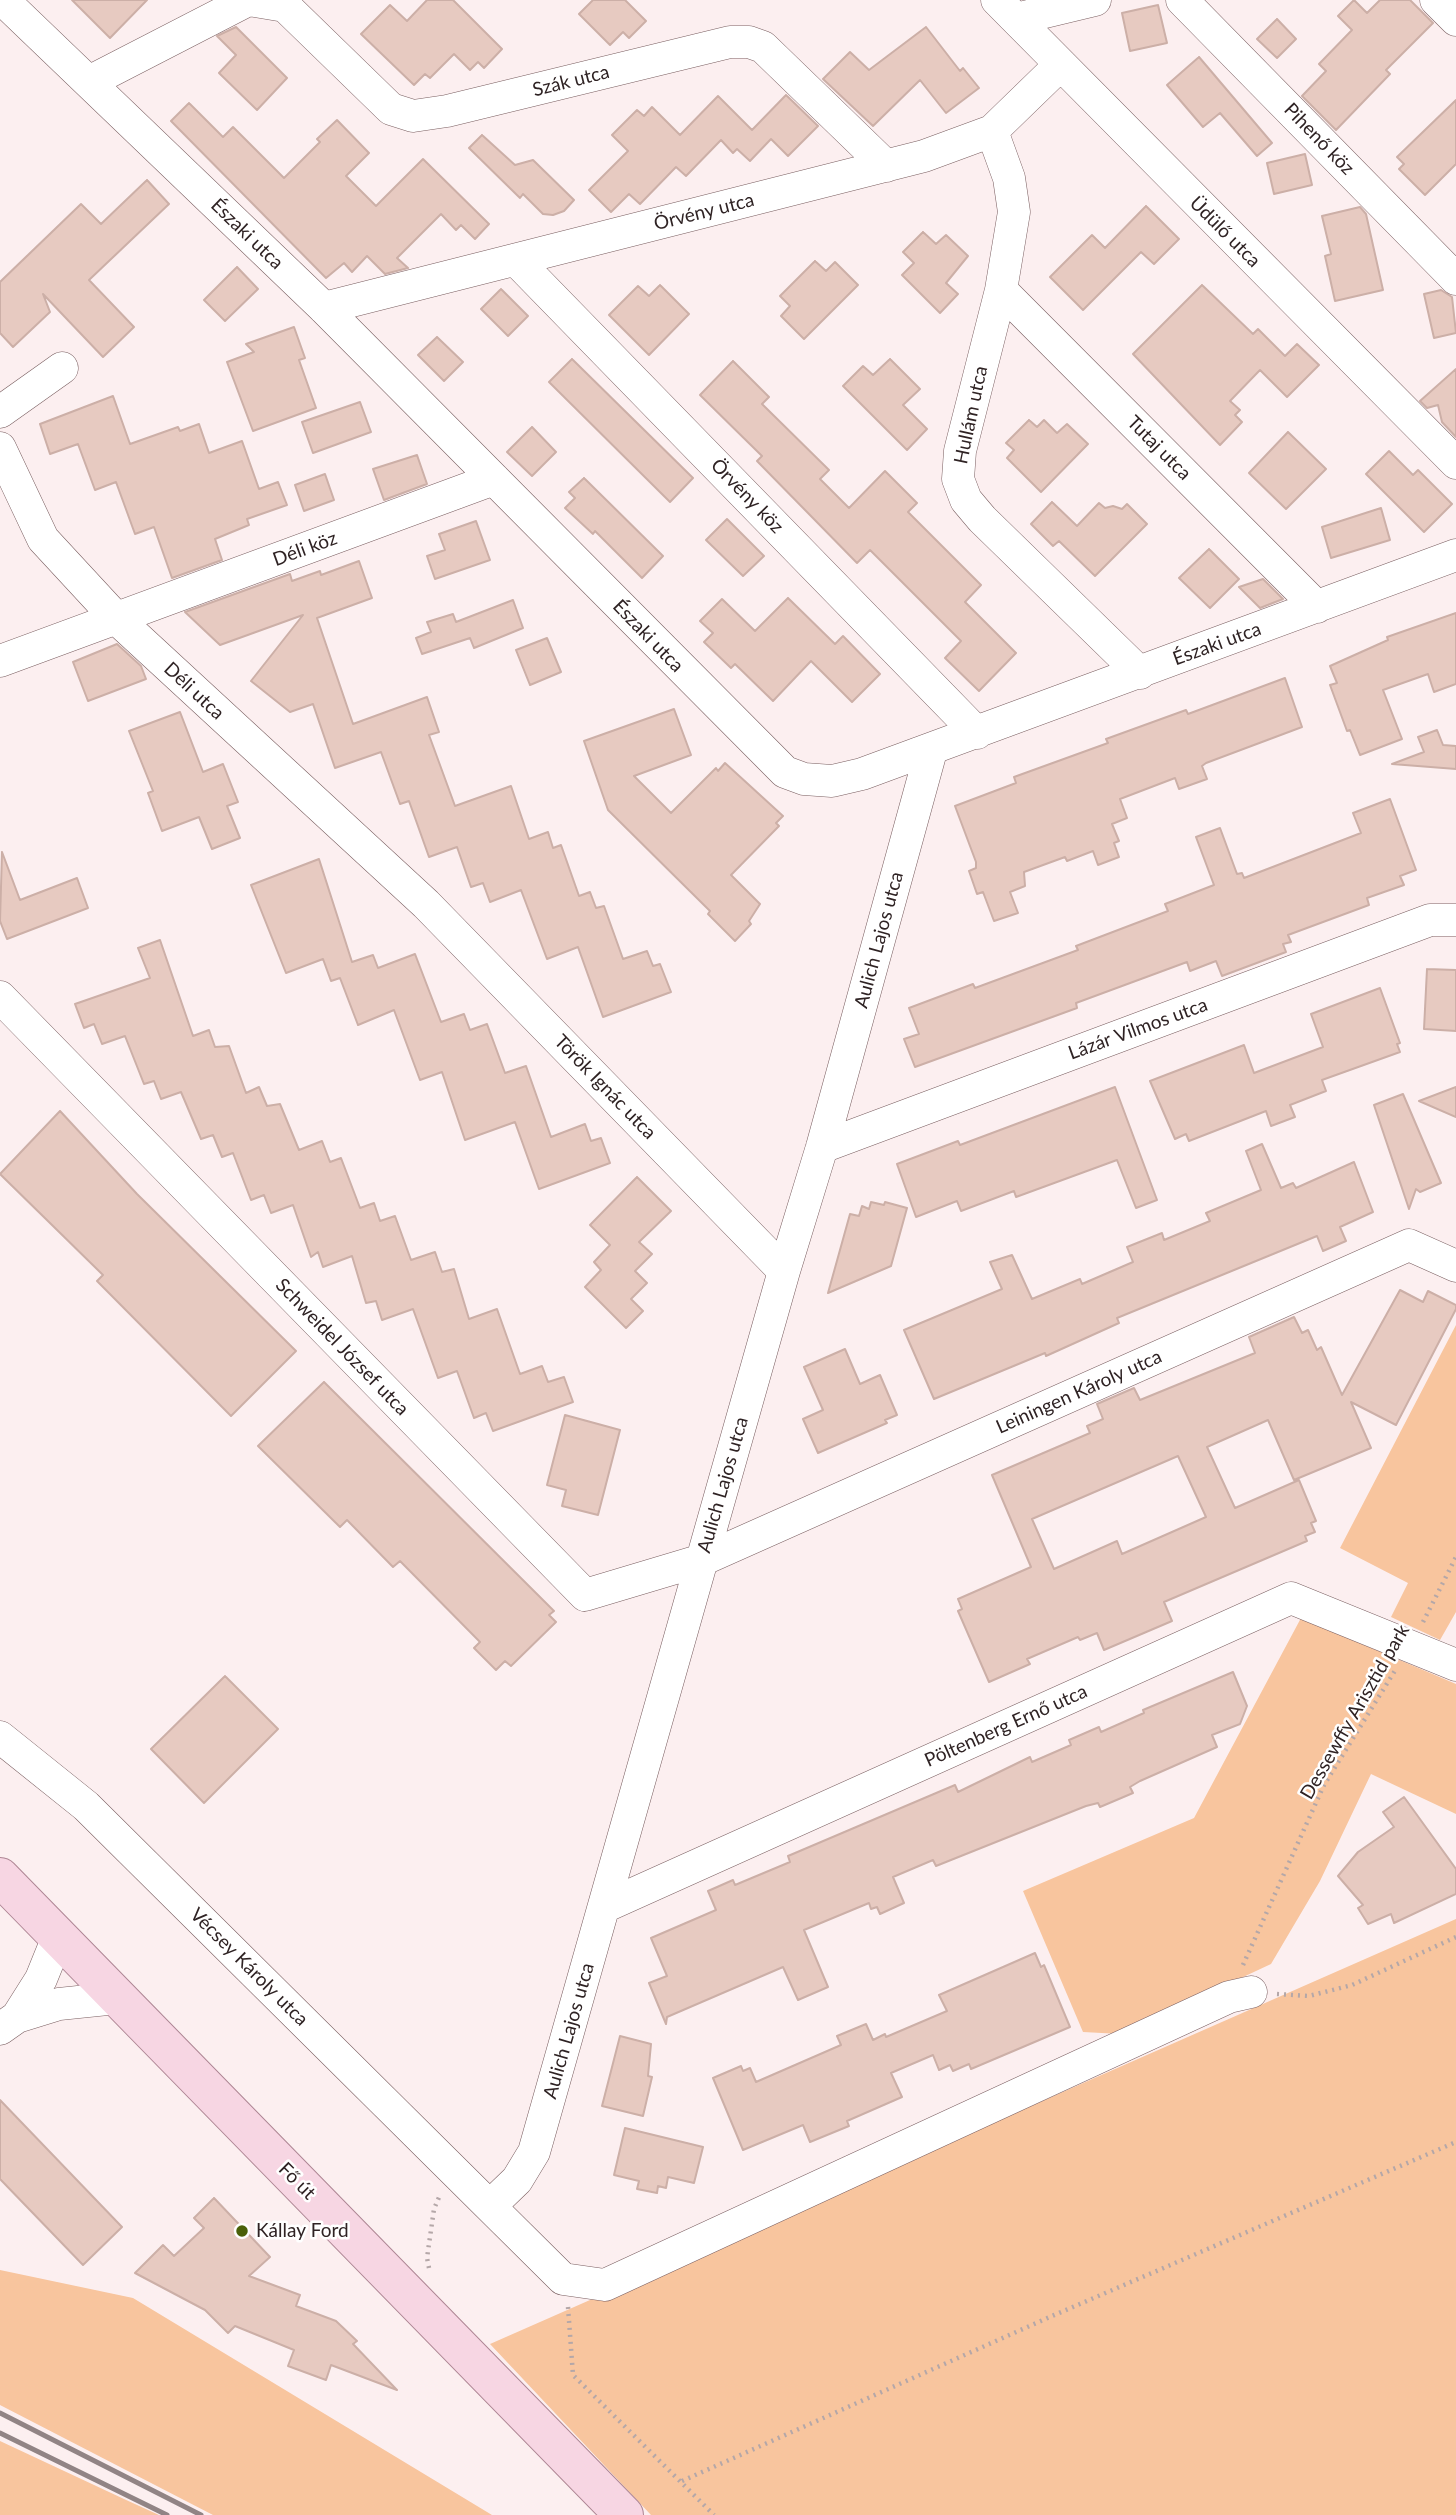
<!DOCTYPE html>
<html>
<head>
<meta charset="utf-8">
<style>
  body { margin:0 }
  canvas { display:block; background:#fceff0 }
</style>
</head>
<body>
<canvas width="1456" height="2515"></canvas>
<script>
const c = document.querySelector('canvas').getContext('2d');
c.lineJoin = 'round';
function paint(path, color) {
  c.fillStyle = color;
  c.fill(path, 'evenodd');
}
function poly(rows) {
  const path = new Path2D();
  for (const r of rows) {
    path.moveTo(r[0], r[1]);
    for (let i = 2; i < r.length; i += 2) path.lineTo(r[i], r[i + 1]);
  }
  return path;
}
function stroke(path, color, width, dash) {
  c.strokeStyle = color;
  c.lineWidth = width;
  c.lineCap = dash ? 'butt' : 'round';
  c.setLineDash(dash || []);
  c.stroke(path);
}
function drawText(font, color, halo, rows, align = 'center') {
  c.font = font + ' Lato,sans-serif';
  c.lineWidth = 5;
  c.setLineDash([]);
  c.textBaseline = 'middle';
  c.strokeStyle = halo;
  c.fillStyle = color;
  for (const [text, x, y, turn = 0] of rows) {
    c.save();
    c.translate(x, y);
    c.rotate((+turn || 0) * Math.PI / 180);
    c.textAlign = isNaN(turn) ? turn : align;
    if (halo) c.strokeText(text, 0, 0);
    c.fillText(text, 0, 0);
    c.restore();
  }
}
paint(poly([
  [1456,1325,1456,1612,1440,1640,1391,1617,1408,1583,1340,1548],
  [1301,1618,1456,1684,1456,1814,1371,1774,1320,1881,1271,1964,1121,2034,1083,2032,1023,1891,1194,1818],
  [1456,1919,1456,2515,651,2515,490,2344],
  [0,2270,133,2298,492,2515,213,2515,0,2405],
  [0,2441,124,2499,159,2515,0,2515]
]), '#f8c59e');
const building = poly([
  [72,0,147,0,110,38,72,0],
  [427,0,453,0,502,49,484,68,478,62,470,70,454,54,430,78,425,74,414,85,361,34,390,5,407,21,427,0],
  [593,0,625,0,646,21,629,38,623,32,610,45,579,14,593,0],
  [1354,0,1367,13,1380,0,1410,0,1433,23,1386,70,1390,74,1336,130,1302,96,1326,71,1319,64,1352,30,1338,16,1354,0],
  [1158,5,1167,43,1130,51,1122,13,1158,5],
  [1277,19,1296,39,1277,58,1257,39,1277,19],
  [236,27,287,78,257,110,219,73,236,55,217,36,236,27],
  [926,27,960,71,963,68,979,88,946,113,920,80,873,126,823,79,850,52,869,70,926,27],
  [1199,57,1272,143,1257,156,1220,113,1203,127,1167,85,1199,57],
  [786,95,818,126,788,156,771,139,750,161,737,149,733,153,721,140,686,176,676,167,640,204,629,194,611,212,589,190,628,151,612,135,637,110,644,116,652,107,680,135,718,96,752,130,786,95],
  [1456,100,1456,164,1425,195,1399,169,1404,164,1397,157,1456,100],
  [189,103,223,137,233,127,284,178,320,142,317,139,337,120,369,153,346,176,376,206,423,159,489,224,475,239,461,225,456,230,441,214,397,258,408,268,385,274,367,256,352,272,344,263,326,278,171,121,189,103],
  [482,135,515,165,533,160,574,200,564,211,553,215,543,214,523,194,520,198,469,148,482,135],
  [1305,154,1312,185,1274,194,1267,163,1305,154],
  [147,180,169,204,89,280,134,327,103,357,43,294,50,312,13,347,0,333,0,282,81,204,101,224,147,180],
  [1146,206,1179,239,1154,264,1141,252,1083,310,1050,277,1092,235,1105,248,1146,206],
  [1360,207,1366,214,1383,290,1335,301,1325,256,1331,254,1322,216,1360,207],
  [923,232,936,244,946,235,968,256,946,283,958,294,940,313,902,275,914,263,903,252,923,232],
  [815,261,826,271,835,262,858,285,804,339,781,316,790,306,780,296,815,261],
  [237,267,258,289,225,321,204,300,237,267],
  [660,285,689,314,649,355,609,315,638,286,649,296,660,285],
  [1202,285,1253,334,1258,329,1285,356,1297,344,1319,365,1287,397,1260,370,1230,401,1240,410,1235,415,1242,422,1220,445,1133,354,1202,285],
  [501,289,528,316,508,336,481,309,501,289],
  [1441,290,1452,297,1456,333,1434,338,1424,294,1441,290],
  [294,327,305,358,299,360,316,408,253,431,227,362,254,352,246,344,294,327],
  [437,337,463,362,444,381,418,355,437,337],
  [572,359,693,478,670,502,549,382,572,359],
  [890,359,920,389,903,405,927,429,907,450,843,386,863,366,873,375,890,359],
  [733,361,769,397,762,404,829,470,820,479,849,508,885,471,917,503,908,512,981,585,965,602,1016,653,979,691,945,658,961,641,870,550,857,563,757,461,762,456,700,395,733,361],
  [1456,369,1456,437,1442,422,1438,405,1427,408,1420,401,1456,369],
  [113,396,130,444,178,427,180,431,199,424,209,453,242,441,259,489,278,482,287,505,247,519,249,525,215,539,222,560,172,578,154,527,135,534,116,482,95,490,78,444,50,454,40,424,113,396],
  [360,402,371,432,313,453,302,422,360,402],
  [1029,420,1037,427,1044,420,1057,433,1067,424,1088,444,1041,492,1007,458,1014,450,1006,443,1029,420],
  [532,427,556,452,532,476,507,452,532,427],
  [1288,432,1326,469,1286,509,1249,473,1288,432],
  [1389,451,1413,475,1418,470,1452,504,1424,532,1366,474,1389,451],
  [417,455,427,484,384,500,373,469,417,455],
  [325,474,334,500,304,511,295,485,325,474],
  [584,478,663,556,642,578,595,531,593,534,565,508,575,498,569,492,584,478],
  [1052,502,1077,526,1099,503,1105,508,1113,506,1122,509,1127,504,1147,524,1095,576,1059,541,1053,546,1031,524,1052,502],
  [1381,508,1390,540,1331,558,1322,527,1381,508],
  [727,519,764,556,743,576,706,540,727,519],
  [476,521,490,560,435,579,427,556,445,550,439,534,476,521],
  [1209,549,1239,579,1210,608,1179,578,1209,549],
  [359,561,372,598,317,618,353,724,427,697,439,732,429,735,455,806,511,786,529,839,548,832,553,848,561,845,579,896,590,892,596,908,604,906,623,959,647,951,653,966,660,964,671,992,603,1017,578,947,547,959,521,890,490,902,483,883,471,887,457,847,429,857,409,801,400,804,381,752,335,768,313,704,290,712,251,681,303,615,220,645,185,612,290,574,292,581,320,571,321,575,359,561],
  [1263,579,1283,599,1260,608,1239,587,1263,579],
  [788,598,835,644,843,636,880,674,852,702,811,661,773,701,735,664,731,668,704,642,713,633,700,621,722,599,755,631,788,598],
  [513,600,523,628,474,648,470,638,422,654,416,638,431,632,427,622,453,614,456,622,513,600],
  [1456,613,1456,684,1434,692,1428,674,1383,690,1402,739,1360,755,1350,730,1347,731,1330,685,1337,683,1330,666,1388,640,1387,637,1456,613],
  [547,638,561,672,530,685,516,650,547,638],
  [117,644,141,666,146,679,88,701,73,662,117,644],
  [1285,678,1302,727,1206,763,1202,766,1207,779,1179,789,1175,778,1120,799,1127,818,1112,824,1119,841,1114,843,1119,857,1098,865,1093,851,1067,861,1065,857,1024,872,1025,886,1010,892,1018,913,994,921,983,892,977,894,969,871,976,868,976,862,955,806,1016,783,1014,777,1108,743,1106,739,1186,710,1188,714,1285,678],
  [674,709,691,755,634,776,671,813,716,768,718,771,725,763,783,816,776,823,779,826,731,875,760,904,749,921,751,924,735,941,708,914,710,911,608,810,584,741,674,709],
  [180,712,203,772,223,764,238,802,227,806,240,838,212,849,199,817,162,831,148,793,153,791,129,731,180,712],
  [1437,730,1443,745,1456,746,1456,769,1392,764,1424,752,1418,737,1437,730],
  [1390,799,1416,870,1400,876,1404,885,1367,898,1369,905,1288,935,1291,942,1283,944,1286,952,1222,976,1216,961,1190,971,1187,962,1076,1003,1077,1008,915,1067,904,1039,919,1034,909,1008,973,984,975,988,1078,950,1076,946,1168,911,1165,904,1214,885,1196,837,1220,828,1237,874,1242,873,1244,878,1361,833,1353,813,1390,799],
  [2,852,20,900,77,878,88,908,7,939,0,921,2,852],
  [319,859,352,962,373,955,378,968,415,954,441,1022,464,1014,470,1030,487,1024,505,1073,526,1066,551,1137,585,1124,591,1141,601,1138,610,1163,539,1189,515,1122,465,1140,442,1072,420,1080,394,1010,358,1025,340,978,331,981,323,959,286,973,251,885,319,859],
  [160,940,193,1036,209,1030,215,1047,229,1046,246,1093,259,1087,267,1106,280,1104,299,1150,322,1141,330,1162,341,1158,360,1208,374,1203,380,1221,395,1216,411,1260,435,1252,442,1272,454,1269,469,1319,497,1309,520,1374,542,1366,548,1382,564,1377,573,1402,493,1431,486,1413,474,1418,457,1371,438,1378,413,1309,382,1320,376,1301,366,1303,352,1256,323,1267,318,1252,311,1257,293,1205,271,1213,264,1195,251,1200,233,1153,222,1157,213,1135,201,1139,181,1092,161,1099,154,1081,144,1084,125,1036,102,1044,94,1024,84,1028,75,1004,150,978,138,948,160,940],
  [1427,969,1456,970,1456,1031,1424,1029,1427,969],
  [1380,988,1400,1043,1397,1044,1400,1052,1322,1080,1326,1091,1290,1105,1295,1117,1271,1126,1266,1111,1189,1141,1186,1134,1175,1139,1150,1081,1244,1045,1254,1073,1323,1047,1311,1014,1380,988],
  [1115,1087,1157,1200,1136,1208,1117,1160,1016,1197,1014,1191,961,1211,957,1201,916,1217,897,1164,958,1141,960,1145,1115,1087],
  [1456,1087,1456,1117,1419,1101,1456,1087],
  [1403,1094,1441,1183,1420,1192,1416,1189,1409,1209,1374,1105,1403,1094],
  [60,1111,137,1194,296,1351,231,1416,97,1281,103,1275,0,1174,60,1111],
  [1262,1144,1281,1188,1293,1183,1296,1188,1354,1162,1373,1212,1340,1227,1346,1241,1323,1251,1317,1236,1117,1318,1119,1323,1046,1356,1045,1353,934,1399,904,1330,1002,1289,990,1262,1012,1255,1032,1299,1080,1279,1082,1284,1133,1262,1127,1247,1162,1233,1164,1240,1210,1221,1206,1213,1261,1190,1246,1151,1262,1144],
  [637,1177,671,1211,639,1242,652,1254,635,1271,647,1283,631,1299,643,1311,626,1328,585,1287,601,1270,594,1262,610,1245,590,1225,637,1177],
  [871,1202,884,1205,885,1202,907,1208,891,1266,828,1293,850,1214,859,1216,862,1206,869,1209,871,1202],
  [1400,1290,1423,1302,1428,1291,1456,1305,1456,1309,1396,1425,1351,1402,1371,1448,1294,1480,1268,1420,1207,1447,1235,1508,1299,1480,1316,1521,1311,1523,1315,1532,1305,1536,1307,1541,1164,1602,1172,1621,1104,1650,1097,1633,1080,1640,1078,1637,1027,1659,1030,1664,989,1682,958,1611,962,1609,958,1599,1031,1567,992,1475,1090,1433,1087,1426,1103,1419,1097,1404,1134,1388,1140,1400,1255,1353,1249,1337,1294,1317,1302,1333,1308,1330,1317,1350,1321,1347,1342,1395,1400,1290],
  [1178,1456,1206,1517,1122,1554,1117,1541,1054,1569,1032,1519,1178,1456],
  [845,1349,860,1384,880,1375,897,1415,885,1420,887,1423,818,1453,803,1419,823,1410,804,1367,845,1349],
  [324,1382,554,1611,549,1615,556,1622,511,1666,505,1661,496,1670,474,1648,480,1642,400,1561,393,1567,347,1520,340,1527,258,1446,324,1382],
  [565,1415,620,1430,598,1515,562,1506,566,1490,547,1485,565,1415],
  [1233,1672,1247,1706,1240,1724,1212,1735,1217,1747,1140,1781,1130,1787,1133,1793,1100,1807,1098,1803,1086,1806,936,1866,933,1860,893,1877,904,1903,880,1914,877,1907,871,1909,869,1903,804,1930,828,1987,798,2000,783,1967,667,2017,666,2024,649,1983,667,1976,651,1938,716,1910,708,1891,733,1880,735,1885,790,1862,788,1856,955,1785,958,1792,1030,1757,1032,1762,1071,1745,1069,1740,1099,1727,1101,1732,1144,1713,1143,1710,1233,1672],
  [225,1676,278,1729,204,1803,151,1749,225,1676],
  [1404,1797,1456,1869,1456,1894,1394,1923,1391,1914,1368,1924,1358,1908,1363,1905,1338,1876,1358,1852,1394,1827,1383,1812,1404,1797],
  [1035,1953,1041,1967,1044,1965,1070,2027,971,2069,969,2064,953,2071,950,2065,939,2070,933,2055,891,2073,902,2097,847,2121,849,2126,810,2142,803,2125,743,2150,713,2078,741,2066,743,2071,750,2068,756,2082,841,2045,837,2036,866,2024,873,2040,885,2034,886,2037,947,2011,939,1995,1035,1953],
  [620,2036,651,2044,648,2076,652,2077,643,2116,602,2106,620,2036],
  [0,2100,122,2227,83,2265,0,2179,0,2100],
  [625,2128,703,2147,694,2183,668,2177,666,2188,658,2186,657,2193,637,2189,639,2181,614,2175,625,2128],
  [214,2198,270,2257,249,2276,300,2295,296,2306,336,2321,357,2341,353,2344,397,2390,331,2365,326,2380,288,2366,294,2350,235,2326,228,2333,205,2310,135,2273,163,2245,174,2256,204,2228,194,2218,214,2198]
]);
paint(building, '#e7cac1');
stroke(building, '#ccafa7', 2);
const minor = poly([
  [3,0,324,308,785,772,804,779,832,781,862,774,1456,555],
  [249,0,285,6,391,109,413,116,447,111,730,42,749,42,763,47,886,166],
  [997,0,1456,463],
  [1182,0,1456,279],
  [1436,0,1456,20],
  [1016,19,1095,0],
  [89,82,248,0],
  [992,131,1009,178,1014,212,1001,290,960,451,958,479,966,500,982,519,1140,673],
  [516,260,977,733],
  [1001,290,1317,607],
  [324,308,924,156,992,131,1059,66],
  [0,412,62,368],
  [0,448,43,539,117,619,426,904,784,1271],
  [0,661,494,479],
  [0,997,585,1595,702,1560,1409,1245,1456,1266],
  [822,1147,1430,920,1456,920],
  [0,1737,86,1806,563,2279,605,2285,1229,1997,1251,1992],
  [604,1907,1291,1598,1456,1665],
  [17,2017,41,1979,58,1937],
  [0,2029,17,2017,59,2004,117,1998],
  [490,2206,517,2180,534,2152,784,1271,822,1147,931,751]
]);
const major = poly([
  [0,1877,624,2515]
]);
stroke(minor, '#7a5f61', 33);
stroke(major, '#ae8694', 40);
stroke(poly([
  [1423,1622,1456,1557],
  [1243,1965,1324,1785,1396,1669],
  [1277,1994,1309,1996,1352,1985,1456,1937],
  [429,2268,427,2258,434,2209,440,2195],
  [568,2307,573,2375,714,2515],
  [682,2481,1052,2316,1456,2142]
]), '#b4a7a8', 4.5, [2, 5]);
stroke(minor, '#fff', 32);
stroke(major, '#f7d6e3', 38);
stroke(poly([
  [0,2413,201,2515],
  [0,2433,167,2515]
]), '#918485', 5);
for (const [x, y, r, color] of [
  [242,2231,7,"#4a6009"]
]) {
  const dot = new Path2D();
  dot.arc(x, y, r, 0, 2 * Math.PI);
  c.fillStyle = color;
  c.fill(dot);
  stroke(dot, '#fff', 2.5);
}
drawText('19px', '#2f2324', '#fff', [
  ["Szák utca",571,81,-14],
  ["Pihenő köz",1319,139,46],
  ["Örvény utca",704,212,-14],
  ["Üdülő utca",1225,232,45],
  ["Északi utca",247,234,44],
  ["Hullám utca",971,415,-78],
  ["Tutaj utca",1159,448,45],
  ["Örvény köz",747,496,46],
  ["Déli köz",305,549,-20],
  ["Északi utca",648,636,46],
  ["Északi utca",1217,644,-20],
  ["Déli utca",194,691,43],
  ["Aulich Lajos utca",879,940,-75],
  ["Lázár Vilmos utca",1138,1029,-20],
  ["Török Ignác utca",605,1087,46],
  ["Schweidel József utca",342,1347,46],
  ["Leiningen Károly utca",1079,1392,-24],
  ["Aulich Lajos utca",723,1485,-74],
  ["Dessewffy Arisztid park",1355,1712,-60],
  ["Pöltenberg Ernő utca",1006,1726,-24],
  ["Vécsey Károly utca",249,1967,45],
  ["Aulich Lajos utca",569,2031,-74],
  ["Fő út",297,2181,45]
]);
drawText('19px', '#2f2324', '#fff', [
  ["Kállay Ford",256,2231]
], 'left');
</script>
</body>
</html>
